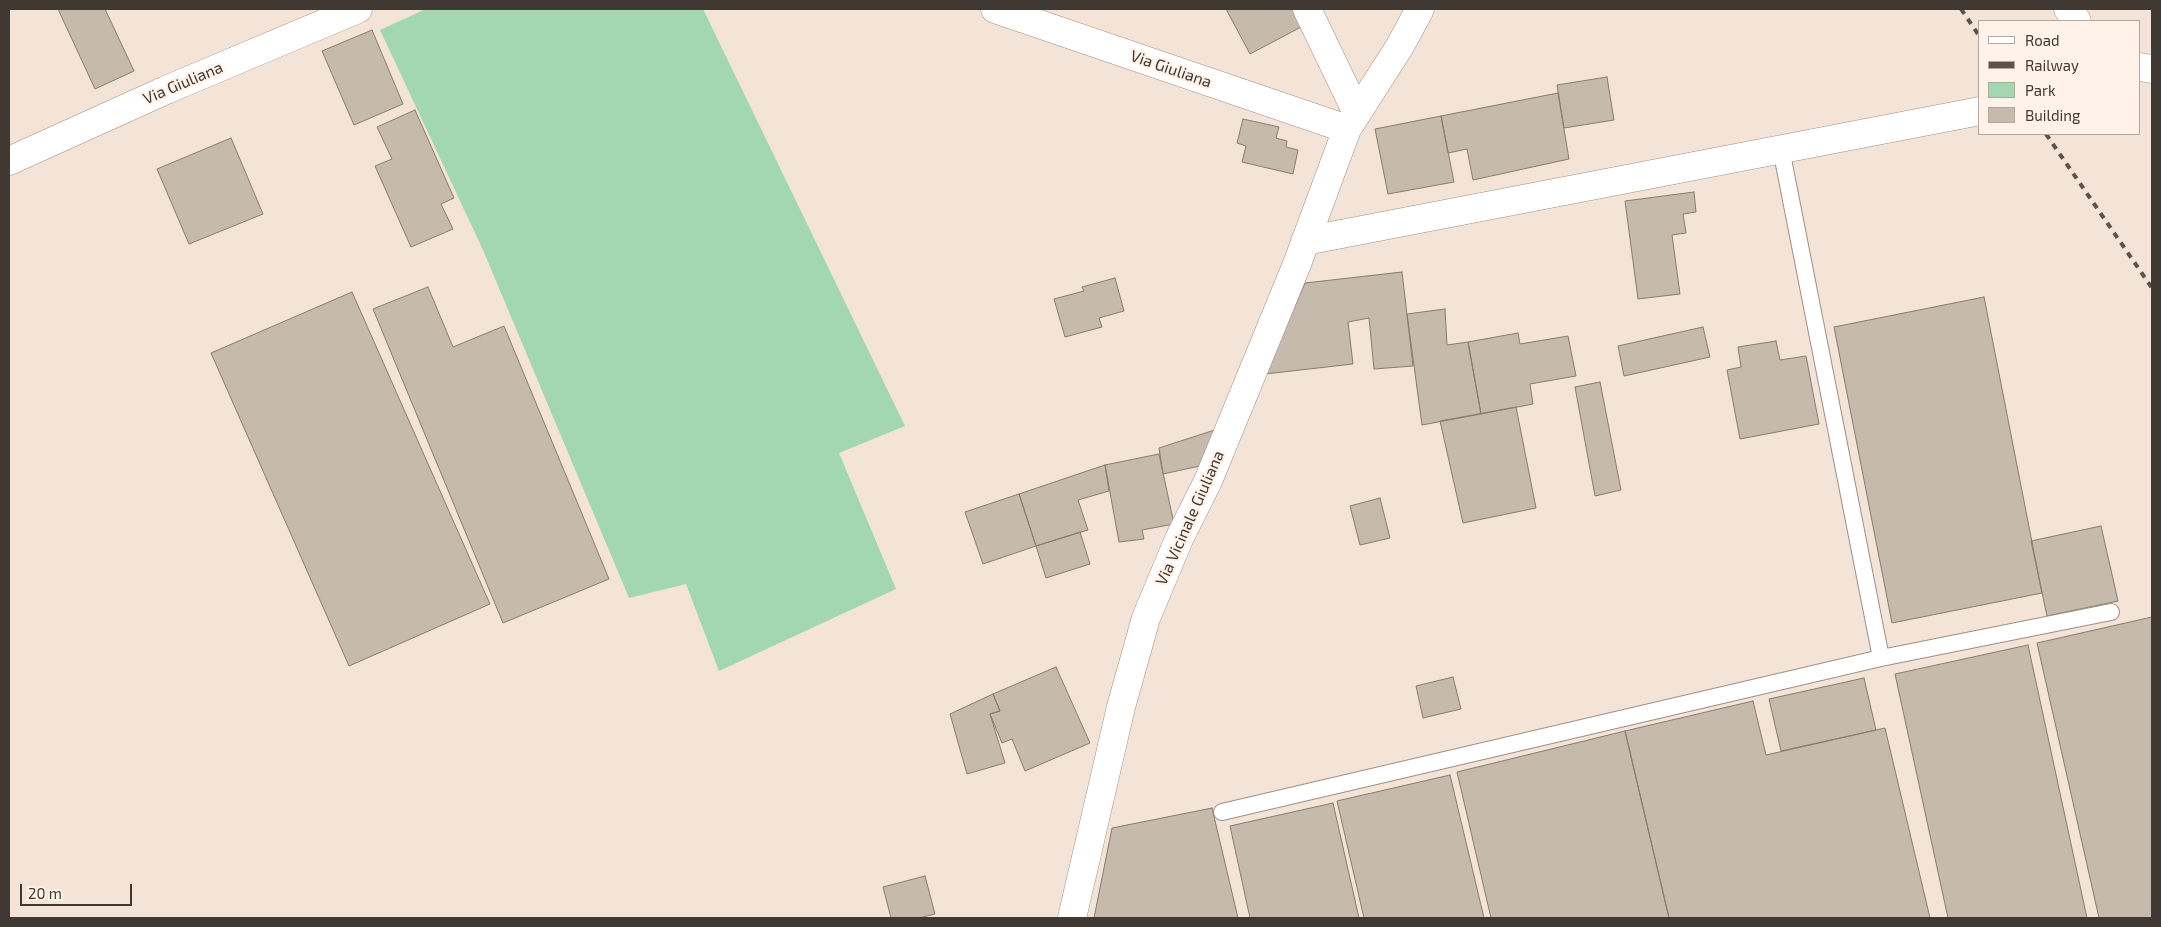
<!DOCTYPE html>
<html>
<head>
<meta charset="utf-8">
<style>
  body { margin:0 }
  #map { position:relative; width:2161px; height:927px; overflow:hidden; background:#f4e4d7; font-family:"Exo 2",sans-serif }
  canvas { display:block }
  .frame { position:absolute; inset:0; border:10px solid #3f3833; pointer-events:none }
  .legend { position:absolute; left:1978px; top:20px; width:162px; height:115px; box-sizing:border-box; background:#fff2e8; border:1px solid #b2a8a0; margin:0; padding:6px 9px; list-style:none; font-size:15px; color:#3f3833 }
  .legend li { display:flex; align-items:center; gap:10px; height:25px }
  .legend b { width:25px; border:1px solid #b2a8a0 }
  .scale { position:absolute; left:20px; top:884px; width:112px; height:22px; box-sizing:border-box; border:2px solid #3f3833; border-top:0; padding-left:6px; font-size:15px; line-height:18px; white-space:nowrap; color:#3f3833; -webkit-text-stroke:4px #fff2e8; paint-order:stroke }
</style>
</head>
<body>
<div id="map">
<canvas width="2161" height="927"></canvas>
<div class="frame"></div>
<ul class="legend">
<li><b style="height:6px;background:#fff"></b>Road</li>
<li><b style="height:6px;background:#5b524c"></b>Railway</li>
<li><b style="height:14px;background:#a2d7b1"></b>Park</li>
<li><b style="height:14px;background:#c5baab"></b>Building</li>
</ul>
<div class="scale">20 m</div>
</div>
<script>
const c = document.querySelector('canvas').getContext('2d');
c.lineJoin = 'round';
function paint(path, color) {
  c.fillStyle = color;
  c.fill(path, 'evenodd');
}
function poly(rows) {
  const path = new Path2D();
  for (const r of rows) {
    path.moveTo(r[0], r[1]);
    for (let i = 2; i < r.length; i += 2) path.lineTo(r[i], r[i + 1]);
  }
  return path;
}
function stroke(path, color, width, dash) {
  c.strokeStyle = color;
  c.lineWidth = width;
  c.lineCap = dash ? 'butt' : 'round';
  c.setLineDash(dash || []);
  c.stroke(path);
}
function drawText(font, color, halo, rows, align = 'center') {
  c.font = font + ' "Exo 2",sans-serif';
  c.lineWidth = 4.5;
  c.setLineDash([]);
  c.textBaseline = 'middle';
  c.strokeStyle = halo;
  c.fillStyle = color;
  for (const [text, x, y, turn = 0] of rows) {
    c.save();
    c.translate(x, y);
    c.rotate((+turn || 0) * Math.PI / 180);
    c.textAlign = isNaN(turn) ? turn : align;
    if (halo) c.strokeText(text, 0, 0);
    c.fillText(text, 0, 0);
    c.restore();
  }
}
paint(poly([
  [426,9,703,9,905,426,839,453,896,589,719,671,686,584,629,598,483,250,380,30]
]), '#a2d7b1');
const building = poly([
  [58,9,105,9,134,71,95,89,58,9],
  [1226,9,1293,9,1303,26,1250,54,1226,9],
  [372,30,403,104,354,125,322,51,372,30],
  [1607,77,1614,120,1564,128,1557,85,1607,77],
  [1558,93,1569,159,1473,180,1467,149,1448,153,1441,116,1558,93],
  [415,110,454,198,441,204,453,229,411,247,375,166,392,159,377,127,415,110],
  [1441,116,1454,182,1388,194,1375,129,1441,116],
  [1243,119,1279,127,1276,138,1287,141,1286,147,1298,150,1293,174,1242,162,1246,146,1237,143,1243,119],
  [231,138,263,214,189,244,157,169,231,138],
  [1694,192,1696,212,1683,214,1686,233,1672,235,1680,294,1638,299,1625,201,1694,192],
  [1402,272,1413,366,1374,369,1369,318,1348,322,1353,364,1265,374,1305,283,1402,272],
  [1115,278,1124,311,1099,318,1102,327,1065,337,1054,299,1084,291,1082,287,1115,278],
  [428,287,453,347,504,326,609,579,503,623,373,309,428,287],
  [352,292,490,604,349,666,211,353,352,292],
  [1984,297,2042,593,1892,623,1834,327,1984,297],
  [1445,309,1447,345,1468,342,1481,414,1422,425,1407,314,1445,309],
  [1703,327,1710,357,1624,376,1618,346,1703,327],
  [1518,333,1520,344,1568,336,1576,376,1530,384,1533,404,1481,414,1468,342,1518,333],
  [1776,341,1780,360,1806,356,1819,424,1740,439,1727,370,1741,367,1738,347,1776,341],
  [1600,382,1621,490,1595,496,1575,387,1600,382],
  [1516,407,1536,508,1463,523,1440,421,1516,407],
  [1224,427,1209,464,1163,474,1159,448,1224,427],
  [1159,454,1174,524,1142,530,1144,539,1119,542,1105,465,1159,454],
  [1105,465,1109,491,1078,500,1088,530,1036,546,1019,494,1105,465],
  [1019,494,1036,546,983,564,965,512,1019,494],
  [1380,498,1390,538,1360,545,1350,506,1380,498],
  [2101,526,2118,601,2047,616,2031,541,2101,526],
  [1080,532,1090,564,1046,578,1036,546,1080,532],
  [2152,617,2152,918,2099,918,2037,643,2152,617],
  [2028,645,2087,918,1948,918,1895,674,2028,645],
  [1056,667,1090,743,1025,771,1012,739,1002,743,990,714,1000,711,993,694,1056,667],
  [1453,677,1461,709,1423,718,1416,686,1453,677],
  [1864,678,1876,730,1781,751,1769,699,1864,678],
  [993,694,1000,711,990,714,1005,763,967,774,950,714,993,694],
  [1753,701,1766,755,1885,728,1930,918,1669,918,1625,731,1753,701],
  [1625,731,1669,918,1491,918,1457,772,1625,731],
  [1450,775,1484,918,1364,918,1337,801,1450,775],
  [1333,803,1359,918,1250,918,1230,826,1333,803],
  [1212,808,1238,918,1094,918,1112,828,1212,808],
  [925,876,935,914,919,918,891,918,883,887,925,876]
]);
paint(building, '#c5baab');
stroke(building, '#867b6e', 1);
const lane = poly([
  [1781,149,1881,658],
  [1222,812,1881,658,2111,612]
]);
const street = poly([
  [995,9,1347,129],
  [1307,9,1357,113],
  [2068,9,2077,21],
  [2140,67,2152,69],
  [9,161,166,90,358,9],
  [1305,241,1980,111],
  [1072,918,1121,707,1146,618,1179,539,1208,481,1297,264,1347,129,1400,46,1420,9]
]);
stroke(lane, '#9f9085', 18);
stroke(street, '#9f9085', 29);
stroke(lane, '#fff', 16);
stroke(street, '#fff', 28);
stroke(poly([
  [1961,9,1980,37],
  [2046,134,2152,288]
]), '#5b524c', 4, [6, 6]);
drawText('16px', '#3f3833', '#fff2e8', [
  ["Via Giuliana",1171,69,19],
  ["Via Giuliana",183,83,-23],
  ["Via Vicinale Giuliana",1190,518,-66]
]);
</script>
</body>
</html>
